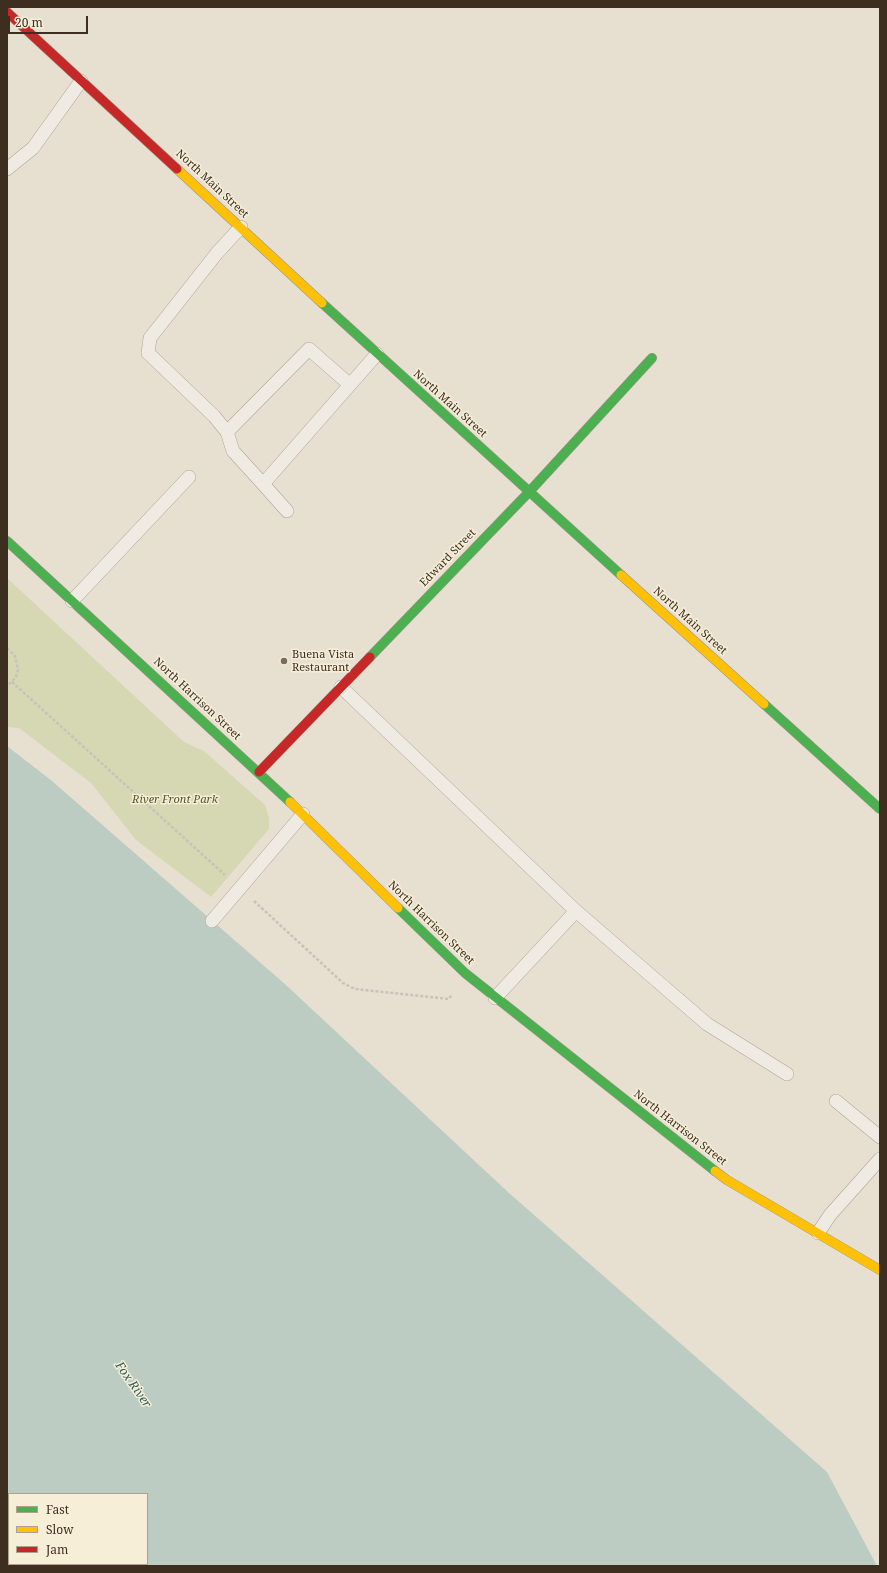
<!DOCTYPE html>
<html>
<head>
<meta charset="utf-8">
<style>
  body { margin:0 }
  #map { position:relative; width:887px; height:1573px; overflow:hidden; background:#e7e0d1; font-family:"Noto Serif",serif }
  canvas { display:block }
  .frame { position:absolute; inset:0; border:8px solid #3d2e20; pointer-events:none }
  .legend { position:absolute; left:8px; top:1493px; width:140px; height:72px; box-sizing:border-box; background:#f7eed8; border:1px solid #ada18e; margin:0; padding:5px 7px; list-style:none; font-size:12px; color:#3d2e20 }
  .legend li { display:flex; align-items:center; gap:8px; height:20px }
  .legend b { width:20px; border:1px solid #ada18e }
  .scale { position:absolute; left:8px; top:16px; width:80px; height:18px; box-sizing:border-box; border:2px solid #3d2e20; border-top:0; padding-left:5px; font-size:12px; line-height:14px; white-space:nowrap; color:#3d2e20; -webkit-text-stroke:3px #f7eed8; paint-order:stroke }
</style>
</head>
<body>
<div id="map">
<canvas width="887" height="1573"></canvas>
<div class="frame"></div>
<ul class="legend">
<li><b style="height:5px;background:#4caf50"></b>Fast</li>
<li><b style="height:5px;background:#ffc107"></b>Slow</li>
<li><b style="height:5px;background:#c62828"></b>Jam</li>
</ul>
<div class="scale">20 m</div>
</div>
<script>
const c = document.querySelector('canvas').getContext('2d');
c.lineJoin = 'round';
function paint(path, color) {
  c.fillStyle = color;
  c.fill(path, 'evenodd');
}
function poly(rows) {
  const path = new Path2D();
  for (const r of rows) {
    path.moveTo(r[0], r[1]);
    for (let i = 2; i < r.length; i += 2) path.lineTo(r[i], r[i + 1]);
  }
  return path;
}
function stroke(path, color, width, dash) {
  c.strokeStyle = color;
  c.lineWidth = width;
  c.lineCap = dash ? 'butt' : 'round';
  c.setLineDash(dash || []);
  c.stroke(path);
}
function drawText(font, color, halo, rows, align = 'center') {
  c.font = font + ' "Noto Serif",serif';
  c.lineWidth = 3;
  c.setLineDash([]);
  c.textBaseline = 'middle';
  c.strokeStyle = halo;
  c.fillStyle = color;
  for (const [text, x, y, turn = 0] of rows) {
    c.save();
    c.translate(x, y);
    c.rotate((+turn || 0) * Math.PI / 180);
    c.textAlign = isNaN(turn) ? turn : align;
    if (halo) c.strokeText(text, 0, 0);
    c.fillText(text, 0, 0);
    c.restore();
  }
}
paint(poly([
  [7,578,184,742,204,751,265,805,269,818,269,829,211,897,136,840,91,783,19,728,7,727]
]), '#d6d7b3');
paint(poly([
  [7,746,52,781,286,985,509,1193,827,1472,877,1566,7,1566],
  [9,1494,147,1494,147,1564,9,1564]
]), '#bcccc2');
const lane = poly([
  [7,169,33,148,81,81],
  [241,227,217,253,150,338,148,353,214,416,227,432,309,349,349,384],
  [227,432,233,451,263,484],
  [287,511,263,484,377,354],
  [72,601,189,477],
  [341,687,576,911,707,1024,787,1074],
  [212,921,303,814],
  [495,998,576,911],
  [836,1101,880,1137],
  [818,1233,830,1215,880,1159]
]);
const fast = poly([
  [322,303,621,575],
  [7,541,290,802],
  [370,657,529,492,652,358],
  [764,704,880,809],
  [398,908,465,973,715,1171]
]);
const slow = poly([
  [177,169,322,303],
  [621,575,764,704],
  [290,802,398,908],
  [715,1171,727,1180,880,1270]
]);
const jam = poly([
  [7,12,177,169],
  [259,772,370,657]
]);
stroke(lane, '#ada599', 14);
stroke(fast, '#9c958a', 10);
stroke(slow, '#9c958a', 10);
stroke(jam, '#9c958a', 10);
stroke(poly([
  [7,648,15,656,18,670,16,677,7,686],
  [12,682,225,875],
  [254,901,343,983,355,989,449,999,452,994]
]), '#c8c2b9', 2.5, [3, 2]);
stroke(lane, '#efebe3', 13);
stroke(fast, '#4caf50', 9);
stroke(slow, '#ffc107', 9);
stroke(jam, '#c62828', 9);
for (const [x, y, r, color] of [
  [284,661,4,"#786c5e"]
]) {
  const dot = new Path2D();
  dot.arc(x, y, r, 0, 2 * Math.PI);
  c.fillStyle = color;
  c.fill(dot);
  stroke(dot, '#f7eed8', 1.5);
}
drawText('11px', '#3d2e20', '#f7eed8', [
  ["North Main Street",212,184,43],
  ["North Main Street",450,404,42],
  ["Edward Street",448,558,-46],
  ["North Main Street",690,621,42],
  ["North Harrison Street",197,699,43],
  ["North Harrison Street",431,923,44],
  ["North Harrison Street",680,1128,38]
]);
drawText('11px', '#3d2e20', '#f7eed8', [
  ["Buena Vista",292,655],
  ["Restaurant",292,668]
], 'left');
drawText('italic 11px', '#4d5a26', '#f7eed8', [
  ["River Front Park",175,800]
]);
drawText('italic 12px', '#2f5d5a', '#f7eed8', [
  ["Fox River",133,1385,55]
]);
</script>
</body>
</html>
